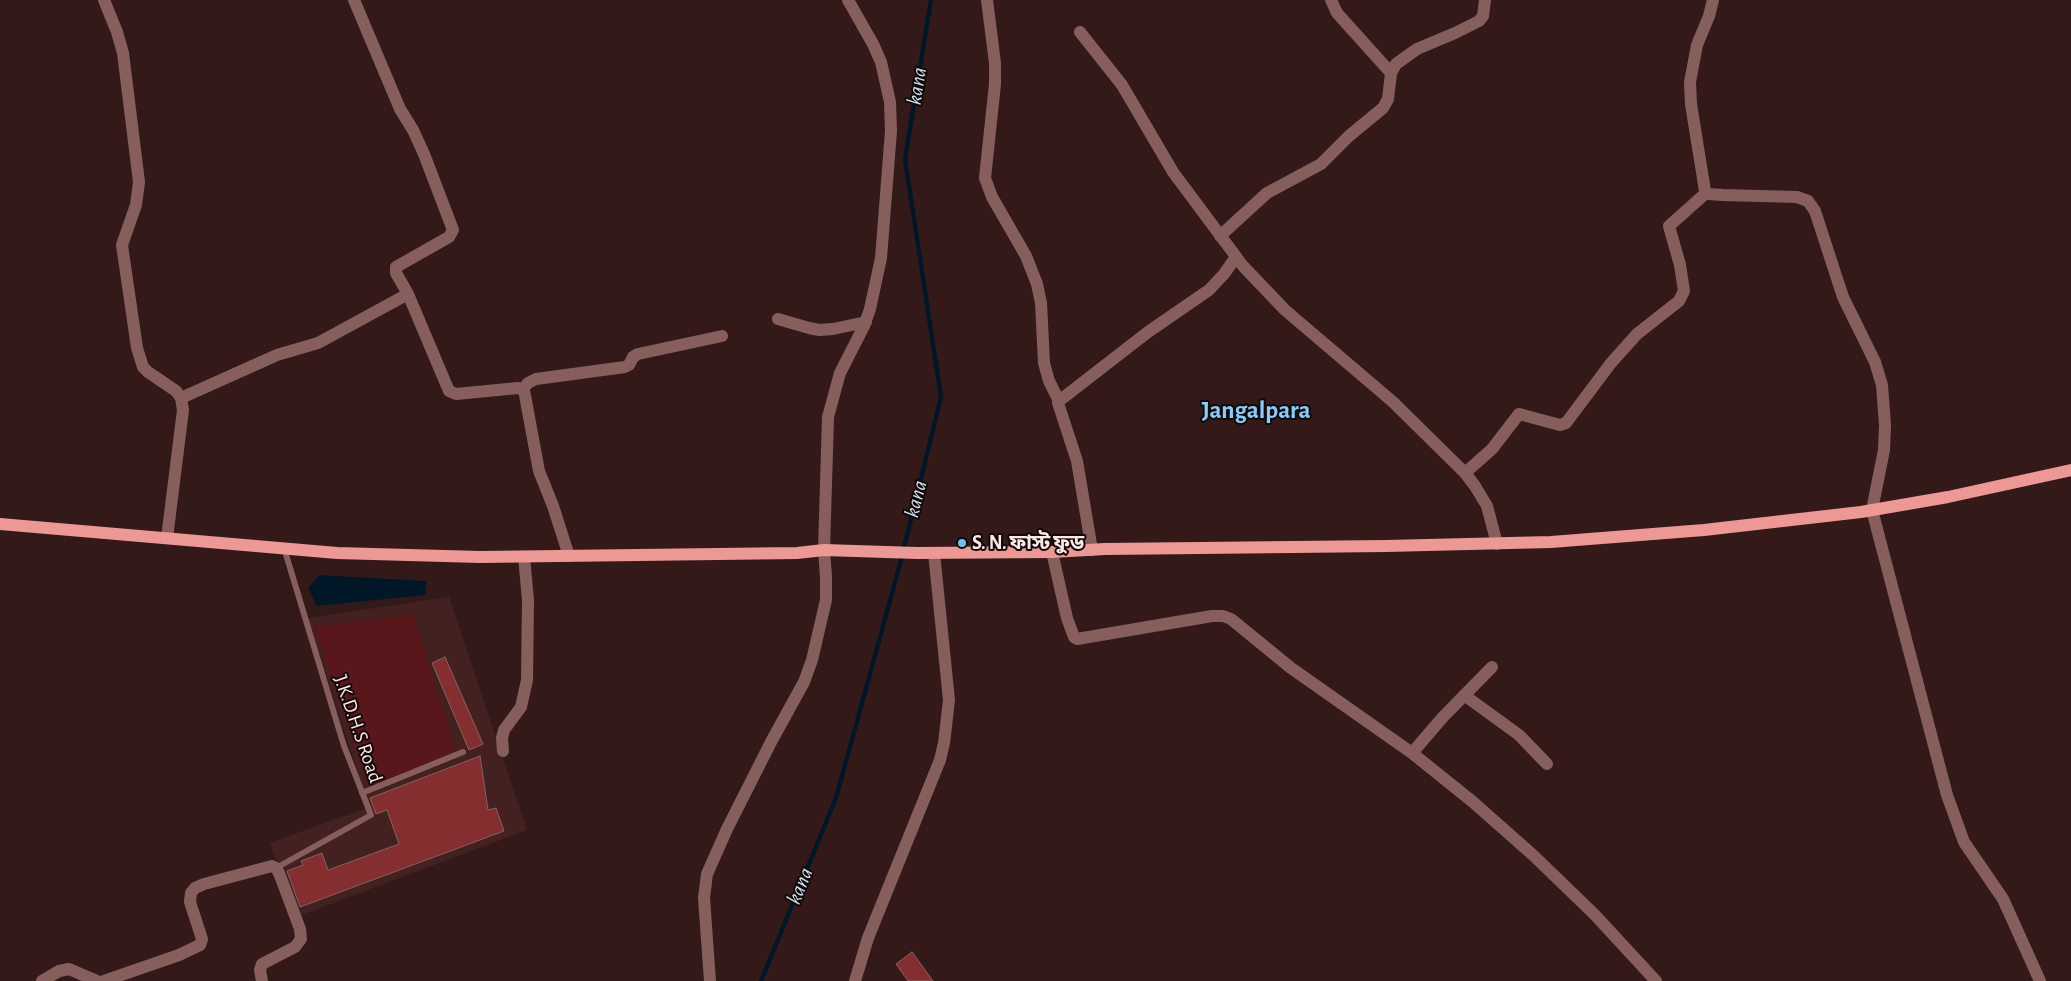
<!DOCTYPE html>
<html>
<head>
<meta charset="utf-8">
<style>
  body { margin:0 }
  canvas { display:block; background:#331a19 }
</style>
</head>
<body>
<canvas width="2071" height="981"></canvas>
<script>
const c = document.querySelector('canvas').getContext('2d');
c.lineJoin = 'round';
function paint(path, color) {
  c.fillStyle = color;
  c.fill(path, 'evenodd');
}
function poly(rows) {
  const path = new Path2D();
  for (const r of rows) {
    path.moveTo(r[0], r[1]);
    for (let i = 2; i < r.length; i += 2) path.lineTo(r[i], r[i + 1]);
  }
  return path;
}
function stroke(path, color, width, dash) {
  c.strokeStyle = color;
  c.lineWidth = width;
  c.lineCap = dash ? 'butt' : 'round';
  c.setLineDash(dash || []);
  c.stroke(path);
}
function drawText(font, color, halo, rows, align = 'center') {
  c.font = font + ' "Alegreya Sans","Noto Sans Bengali",sans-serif';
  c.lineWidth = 4;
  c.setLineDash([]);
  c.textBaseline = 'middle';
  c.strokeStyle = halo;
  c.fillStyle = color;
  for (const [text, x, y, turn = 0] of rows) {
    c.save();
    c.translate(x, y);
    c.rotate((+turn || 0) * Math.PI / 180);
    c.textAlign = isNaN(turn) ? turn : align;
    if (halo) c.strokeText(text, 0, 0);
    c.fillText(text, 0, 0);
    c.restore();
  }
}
paint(poly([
  [449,597,527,830,296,917,270,843,369,807,308,618]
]), '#422120');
paint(poly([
  [413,614,456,752,368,787,314,627]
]), '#58171a');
paint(poly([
  [319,575,427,581,425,595,317,606,308,588]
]), '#001727');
stroke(poly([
  [761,981,836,798,900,564,941,397,905,159,931,0]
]), '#001727', 4.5);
const building = poly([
  [445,657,483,744,469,750,432,663,445,657],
  [480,756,488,810,496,808,504,831,300,907,287,871,303,865,301,861,322,853,328,870,399,844,387,810,376,814,370,798,480,756],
  [912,952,933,981,908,981,896,964,912,952]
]);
paint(building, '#852e30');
stroke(building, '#826361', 1);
stroke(poly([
  [362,793,463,752],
  [276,868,371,815,344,746,284,548]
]), '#865e5c', 6);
stroke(poly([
  [104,0,117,32,123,53,139,182,136,205,122,245,137,348,143,367,148,372,176,391,181,398,183,410,167,538],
  [354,0,400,109,413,130,424,154,453,230,449,237,396,267,396,273,408,294],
  [987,0,995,63,995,84,985,178,992,197,1026,256,1037,284,1041,303,1044,363,1049,381,1059,401],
  [1331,0,1337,13,1391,73],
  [1713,0,1709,16,1697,45,1690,82,1691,104,1705,191,1708,194,1723,195,1797,197,1808,201,1815,211,1843,297,1875,362,1882,385,1885,425,1884,450,1872,510,1947,795,1964,842,2003,899,2040,981],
  [1080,32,1122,85,1173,172,1243,266,1285,310,1393,402,1465,473,1475,486,1487,506,1497,544],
  [1220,236,1267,193,1321,164,1349,136,1383,108,1388,99,1391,73,1396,64,1417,49,1455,33,1479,21,1483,16,1485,0],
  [778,319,809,328,819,330,833,329,866,322],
  [523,389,528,383,536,379,625,367,629,365,633,357,638,354,722,336],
  [181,398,277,355,318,343,408,294,449,391,456,394,518,388,524,390,539,471,553,506,569,556],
  [1465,473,1492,449,1519,414,1560,425,1566,423,1611,363,1637,334,1679,301,1684,291,1680,265,1669,226,1706,193],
  [1092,550,1077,461,1058,403,1059,401,1148,332,1209,290,1224,274,1236,257],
  [1052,552,1067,618,1074,637,1077,639,1083,638,1212,616,1223,616,1231,619,1291,668,1412,753,1473,802,1534,856,1595,915,1656,981],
  [1464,695,1519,735,1547,764],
  [503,751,502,738,504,730,521,707,527,680,528,600,524,557],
  [1412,753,1443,717,1492,667],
  [42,981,59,971,69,969,97,981],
  [104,981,179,955,200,945,202,939,190,902,191,893,195,888,204,884,272,866,276,868,279,873,300,929,301,939,295,947,262,964,260,970,262,981],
  [710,981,704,898,707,874,727,829,771,742,804,682,812,660,826,600,826,577,824,550,828,417,840,373,864,326,870,309,881,258,891,131,890,102,881,62,873,44,848,0]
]), '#865e5c', 12);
stroke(poly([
  [855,981,868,938,940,760,944,743,949,700,934,553]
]), '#865e5c', 12);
stroke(poly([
  [0,524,337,553,480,557,797,553,824,550,917,553,1052,552,1105,549,1386,546,1551,542,1704,530,1861,512,1948,497,2071,470]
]), '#ec9895', 12);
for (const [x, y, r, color] of [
  [962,543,5,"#70c1f4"]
]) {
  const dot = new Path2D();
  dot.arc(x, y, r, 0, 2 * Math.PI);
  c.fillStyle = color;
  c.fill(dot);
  stroke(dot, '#130808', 2);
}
drawText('bold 20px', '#fbe9e8', '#130808', [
  ["S. N. ফাস্ট ফুড",972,543]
], 'left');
drawText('20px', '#fbe9e8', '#130808', [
  ["J.K.D.H.S Road",358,729,71]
]);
drawText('italic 21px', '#cee3f2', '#130808', [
  ["kana",917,86,-81],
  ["kana",916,499,-76],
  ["kana",800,886,-68]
]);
drawText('bold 25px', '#83cefd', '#130808', [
  ["Jangalpara",1256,410]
]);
</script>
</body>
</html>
